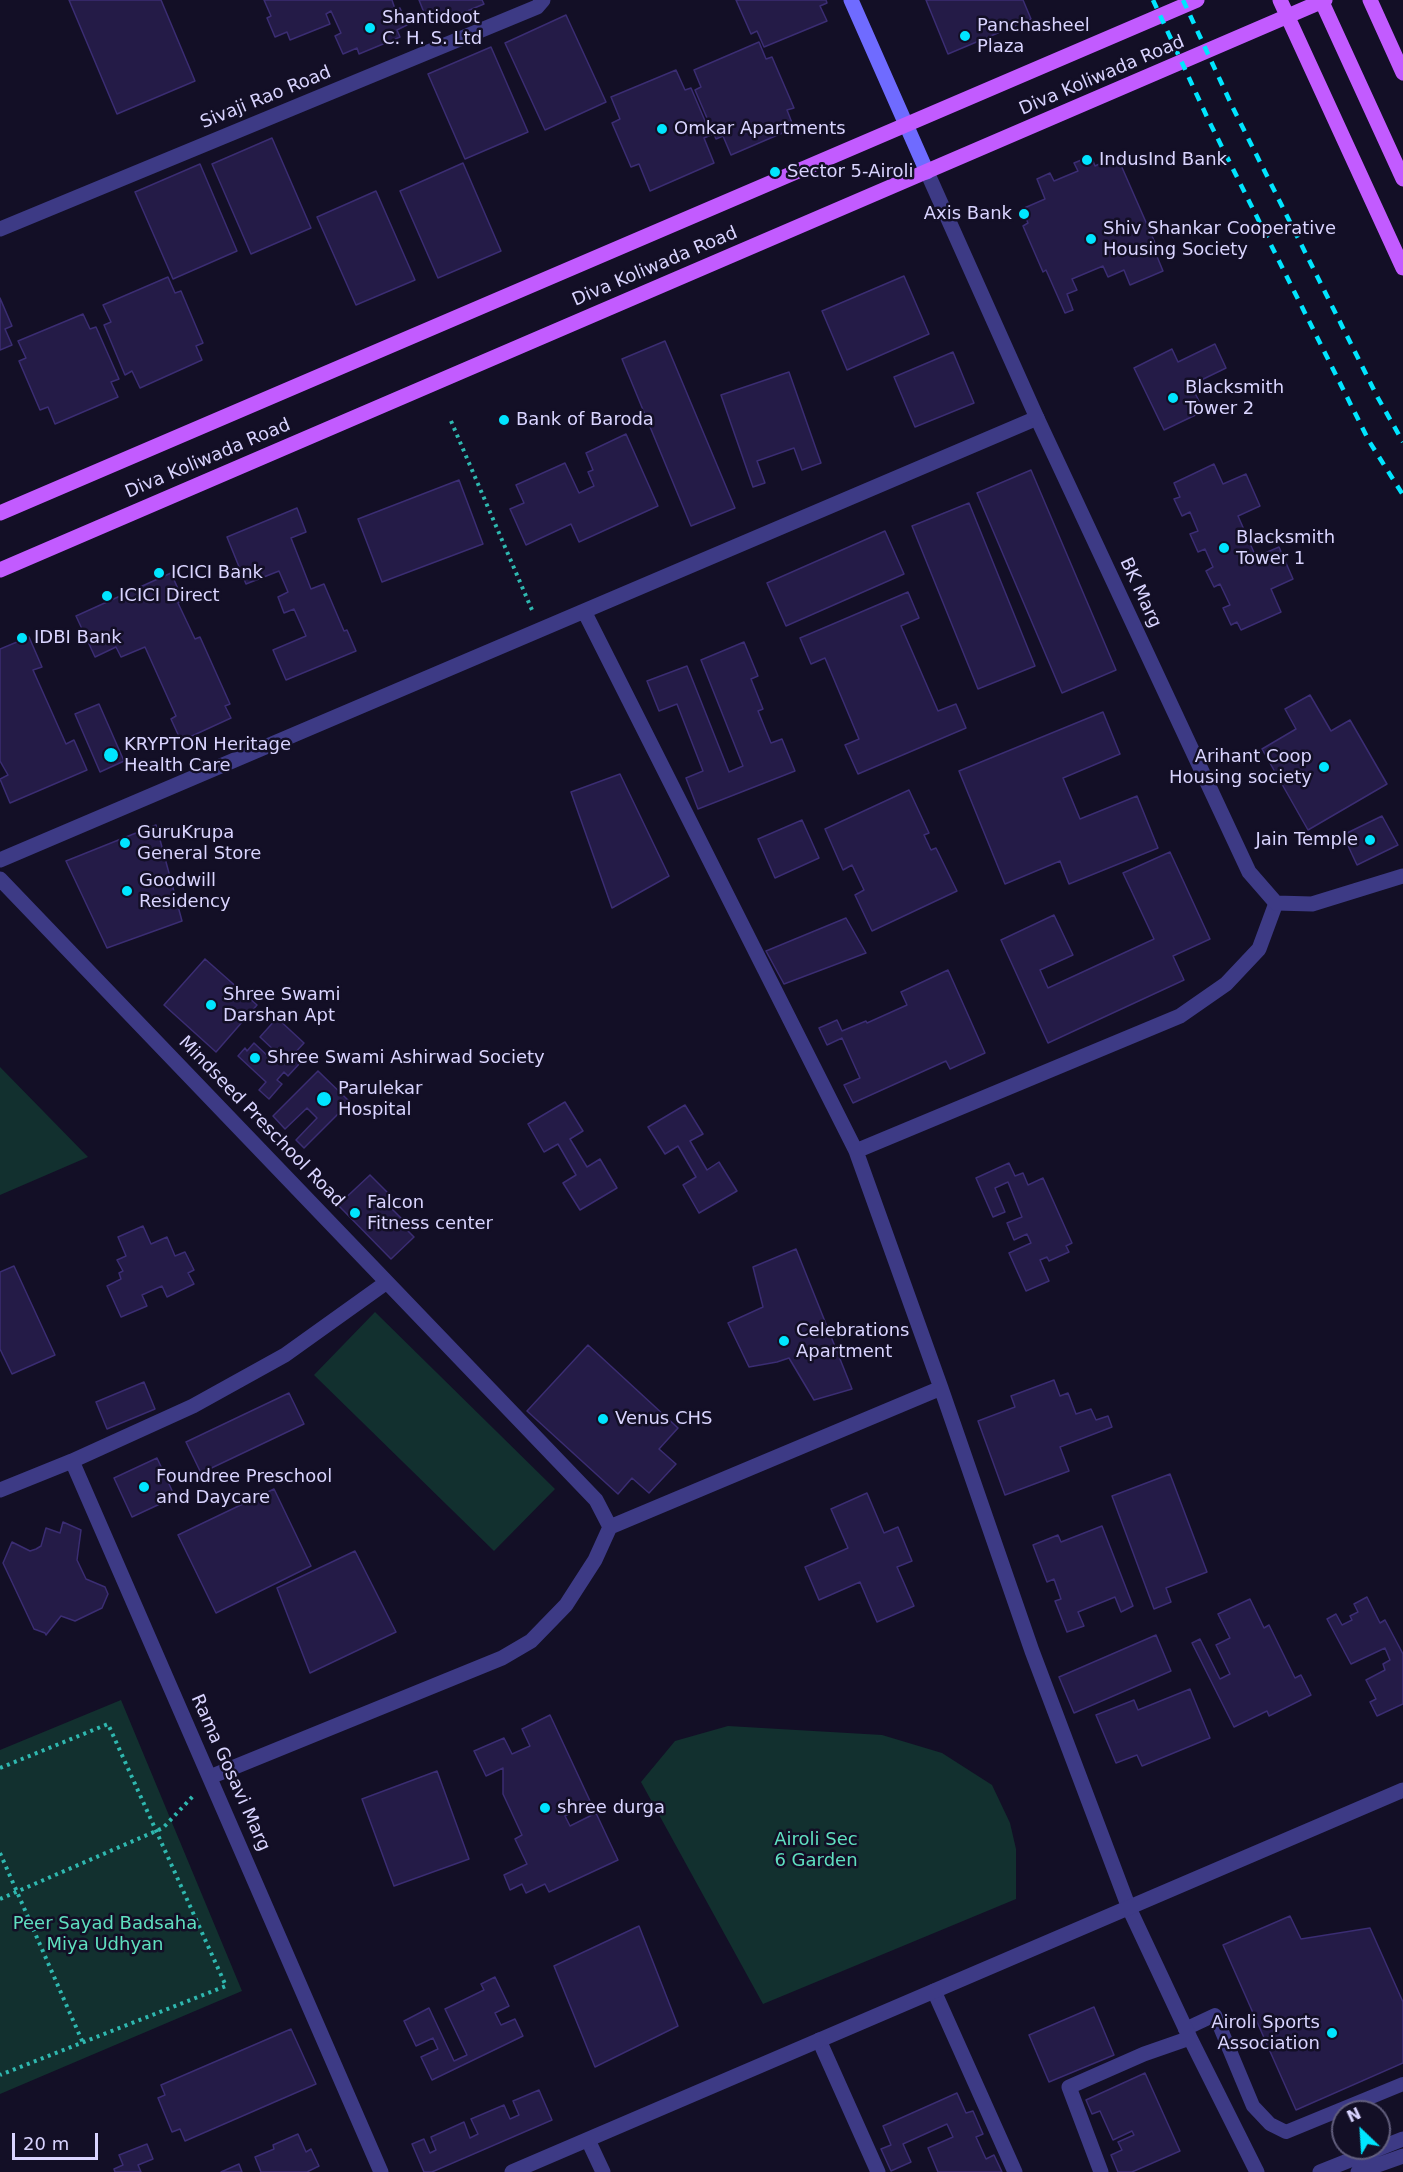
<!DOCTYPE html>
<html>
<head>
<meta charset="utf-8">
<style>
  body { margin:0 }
  #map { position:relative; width:1403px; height:2172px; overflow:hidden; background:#130f26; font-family:"DejaVu Sans",sans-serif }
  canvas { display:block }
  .north { position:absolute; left:1331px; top:2100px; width:60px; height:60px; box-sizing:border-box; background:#130f26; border:2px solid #625e7d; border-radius:50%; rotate:335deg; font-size:16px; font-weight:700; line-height:24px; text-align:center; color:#d9d4ff }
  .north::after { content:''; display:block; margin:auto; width:21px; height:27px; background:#00e5ff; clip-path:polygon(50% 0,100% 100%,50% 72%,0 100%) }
  .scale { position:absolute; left:12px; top:2133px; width:86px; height:27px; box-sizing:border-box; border:3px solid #d9d4ff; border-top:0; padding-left:8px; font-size:18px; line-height:21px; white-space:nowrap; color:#d9d4ff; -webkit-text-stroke:4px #130f26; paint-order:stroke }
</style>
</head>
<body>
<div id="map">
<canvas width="1403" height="2172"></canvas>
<div class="north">N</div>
<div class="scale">20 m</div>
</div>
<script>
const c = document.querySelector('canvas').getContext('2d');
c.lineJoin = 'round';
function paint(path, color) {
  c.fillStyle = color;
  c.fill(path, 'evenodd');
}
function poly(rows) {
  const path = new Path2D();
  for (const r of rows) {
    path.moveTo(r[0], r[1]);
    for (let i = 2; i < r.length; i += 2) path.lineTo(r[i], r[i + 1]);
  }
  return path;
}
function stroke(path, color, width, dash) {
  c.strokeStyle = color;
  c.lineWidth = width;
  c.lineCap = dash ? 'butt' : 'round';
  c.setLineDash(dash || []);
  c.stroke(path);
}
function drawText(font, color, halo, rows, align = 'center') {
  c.font = font + ' "DejaVu Sans",sans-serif';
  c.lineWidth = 5;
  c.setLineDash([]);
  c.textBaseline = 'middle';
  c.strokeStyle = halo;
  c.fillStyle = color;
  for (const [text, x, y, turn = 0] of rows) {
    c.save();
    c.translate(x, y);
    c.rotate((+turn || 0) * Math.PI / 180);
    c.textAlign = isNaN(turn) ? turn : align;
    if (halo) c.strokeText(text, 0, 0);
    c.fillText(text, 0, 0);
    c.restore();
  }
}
paint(poly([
  [0,1067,88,1157,0,1195],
  [375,1312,555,1489,494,1551,314,1375],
  [121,1700,242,1991,0,2094,0,1750],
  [728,1726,882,1735,942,1753,992,1785,1010,1823,1016,1849,1016,1899,763,2004,641,1782,675,1741]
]), '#12302f');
const building = poly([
  [69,0,161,0,195,81,117,114,69,0],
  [264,0,392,0,395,9,400,8,407,25,397,30,400,37,359,54,357,48,343,54,335,36,341,33,331,11,326,14,330,24,290,40,287,32,275,37,267,18,271,16,264,0],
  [419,0,482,0,484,4,443,21,440,14,427,20,419,0],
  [736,0,826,0,827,3,820,6,827,21,764,47,757,31,751,34,736,0],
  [926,0,1023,0,1031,19,948,54,926,0],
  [566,15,606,102,545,130,505,43,566,15],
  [759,42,766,59,772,57,794,108,787,110,794,128,731,155,723,136,716,139,695,90,701,87,694,70,759,42],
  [491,47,528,132,465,159,428,74,491,47],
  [676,70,685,90,691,88,711,135,704,138,714,163,650,191,639,164,631,167,612,123,620,119,611,97,676,70],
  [272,138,311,228,251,254,212,164,272,138],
  [1091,156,1095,166,1117,156,1159,252,1156,254,1163,271,1130,285,1124,270,1108,277,1103,266,1072,279,1077,290,1067,294,1073,310,1065,313,1046,270,1043,272,1023,226,1028,223,1022,209,1045,199,1037,179,1050,173,1054,181,1078,171,1074,163,1091,156],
  [463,163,501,251,438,278,400,191,463,163],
  [200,164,237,251,173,279,135,192,200,164],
  [376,191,415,280,356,305,317,217,376,191],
  [904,276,929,334,847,370,822,311,904,276],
  [168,277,175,293,181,291,203,343,196,346,202,360,140,388,132,371,125,375,104,325,111,322,103,305,168,277],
  [0,298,12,326,5,329,12,345,0,350,0,298],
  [83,314,90,329,96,327,119,379,111,382,118,397,55,424,48,407,40,410,19,361,26,358,18,341,83,314],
  [665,341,735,508,691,526,622,359,665,341],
  [1215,344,1226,368,1191,385,1204,411,1164,430,1134,368,1172,349,1178,362,1215,344],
  [953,352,974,403,915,427,894,377,953,352],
  [789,372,821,463,802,470,794,448,757,461,765,483,753,487,721,395,789,372],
  [626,434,658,506,579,542,571,524,526,545,510,509,524,503,516,485,565,463,579,493,594,486,588,472,593,470,586,453,626,434],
  [1214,464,1223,484,1246,474,1260,506,1238,516,1256,557,1279,547,1293,579,1271,589,1281,612,1241,630,1237,622,1231,625,1223,608,1230,605,1220,584,1214,587,1206,571,1213,567,1205,549,1198,552,1190,534,1198,531,1190,512,1182,516,1174,499,1180,497,1174,483,1214,464],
  [1031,470,1116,670,1062,693,977,493,1031,470],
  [459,480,483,544,382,582,358,519,459,480],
  [969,503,1035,666,978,689,912,526,969,503],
  [297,508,306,532,291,538,311,589,324,584,344,631,347,630,356,651,286,680,273,650,306,636,294,609,284,613,278,597,288,592,279,571,246,584,227,537,297,508],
  [885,531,904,574,786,626,767,583,885,531],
  [171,573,183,600,178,603,195,639,200,637,230,704,225,706,231,718,181,741,171,719,176,716,145,647,121,657,116,647,95,657,76,616,171,573],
  [908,592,919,618,901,626,938,711,956,704,966,728,858,774,845,745,859,739,825,658,811,664,800,638,908,592],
  [29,637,42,667,33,670,66,744,74,740,87,770,10,803,0,779,8,775,0,761,0,649,29,637],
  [744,642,758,676,751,679,763,709,758,711,771,743,782,739,795,771,698,809,686,778,703,771,677,704,659,711,647,681,687,666,729,772,743,766,701,660,744,642],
  [1310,695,1331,731,1350,720,1387,784,1308,830,1262,749,1296,729,1285,709,1310,695],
  [99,704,124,761,100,772,75,714,99,704],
  [1103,712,1120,754,1063,778,1080,819,1137,796,1158,848,1069,884,1060,861,1005,884,959,771,1103,712],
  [620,774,669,876,612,908,571,792,620,774],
  [909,790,929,833,924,835,931,850,936,848,957,891,872,931,855,895,864,890,852,865,843,870,825,829,909,790],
  [1382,816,1398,845,1357,865,1343,835,1382,816],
  [802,820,819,858,775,878,758,839,802,820],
  [156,825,182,921,107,948,66,861,156,825],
  [1170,852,1210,939,1173,956,1184,980,1048,1043,1001,940,1054,915,1073,955,1040,970,1048,988,1154,939,1123,873,1170,852],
  [846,918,866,953,784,984,766,951,846,918],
  [205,959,257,1005,216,1052,164,1005,205,959],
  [948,970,985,1053,950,1069,946,1061,853,1103,844,1085,860,1078,842,1038,827,1045,819,1028,837,1020,842,1031,866,1021,867,1023,907,1005,901,992,948,970],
  [277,1018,304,1043,292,1056,300,1063,288,1076,284,1072,277,1080,282,1084,269,1099,259,1090,266,1082,238,1056,245,1048,247,1051,254,1043,272,1060,277,1053,260,1037,277,1018],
  [318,1071,350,1102,304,1148,296,1140,317,1118,307,1108,285,1129,273,1116,318,1071],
  [565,1102,583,1131,570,1139,587,1167,600,1159,617,1188,580,1210,563,1183,576,1175,558,1144,544,1152,528,1124,565,1102],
  [685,1105,703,1134,690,1141,707,1170,719,1162,737,1191,699,1213,683,1185,696,1177,678,1146,665,1154,648,1127,685,1105],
  [1009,1163,1015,1176,1023,1173,1028,1185,1043,1178,1072,1243,1066,1246,1069,1252,1049,1261,1047,1257,1040,1260,1049,1281,1026,1291,1009,1253,1031,1243,1027,1234,1014,1240,1007,1223,1022,1217,1008,1182,995,1188,1005,1212,993,1217,976,1178,1009,1163],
  [370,1175,397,1202,391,1208,402,1219,399,1222,414,1237,391,1259,338,1205,370,1175],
  [143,1226,151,1244,167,1237,175,1256,185,1252,194,1270,188,1273,194,1284,167,1297,162,1286,142,1295,147,1306,121,1317,107,1286,121,1279,119,1273,123,1271,117,1260,126,1256,118,1237,143,1226],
  [796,1249,852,1389,814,1400,789,1358,777,1362,749,1367,728,1323,763,1307,753,1267,796,1249],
  [14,1266,55,1355,12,1374,0,1349,0,1272,14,1266],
  [588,1345,678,1428,659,1449,676,1464,649,1493,632,1478,618,1494,527,1411,588,1345],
  [1054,1380,1060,1396,1068,1393,1076,1414,1091,1409,1096,1420,1108,1416,1112,1427,1060,1447,1069,1471,1005,1495,978,1421,1015,1407,1011,1396,1054,1380],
  [144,1382,155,1409,107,1429,96,1402,144,1382],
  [289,1393,304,1424,201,1473,186,1442,289,1393],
  [157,1458,175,1497,132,1517,114,1478,157,1458],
  [1170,1474,1207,1572,1166,1588,1171,1602,1154,1609,1112,1496,1170,1474],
  [274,1489,311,1566,216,1613,178,1535,274,1489],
  [867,1493,884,1533,898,1527,912,1561,897,1567,914,1606,877,1622,860,1582,819,1600,805,1567,848,1548,831,1509,867,1493],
  [63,1522,81,1530,77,1560,86,1579,105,1587,108,1594,102,1608,75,1621,61,1616,46,1635,45,1633,34,1629,3,1563,12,1542,30,1551,36,1549,41,1546,46,1528,60,1533,63,1522],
  [1102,1526,1133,1606,1121,1612,1115,1597,1078,1612,1084,1626,1067,1632,1055,1601,1061,1599,1054,1579,1047,1582,1033,1545,1058,1535,1061,1542,1102,1526],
  [355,1551,396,1632,310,1673,277,1588,355,1551],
  [1367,1597,1380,1623,1385,1620,1403,1654,1403,1704,1377,1716,1370,1702,1376,1699,1366,1680,1385,1670,1383,1664,1390,1660,1385,1648,1351,1664,1327,1619,1336,1614,1342,1625,1352,1620,1350,1616,1358,1612,1354,1604,1367,1597],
  [1250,1599,1264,1628,1269,1625,1295,1678,1301,1675,1311,1695,1269,1716,1267,1711,1234,1727,1192,1643,1200,1639,1220,1679,1230,1674,1216,1645,1230,1638,1218,1614,1250,1599],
  [1156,1635,1171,1671,1074,1713,1059,1677,1156,1635],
  [1190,1689,1210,1738,1142,1766,1137,1755,1116,1763,1096,1715,1134,1700,1138,1710,1190,1689],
  [550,1715,591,1803,565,1816,570,1826,596,1813,618,1860,549,1892,545,1884,526,1893,522,1884,510,1890,504,1875,527,1864,515,1839,522,1835,503,1794,503,1768,486,1776,474,1751,504,1738,512,1754,530,1746,522,1729,550,1715],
  [437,1771,469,1859,394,1886,362,1799,437,1771],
  [1290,1916,1301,1939,1370,1928,1403,2002,1403,2063,1296,2110,1223,1945,1290,1916],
  [639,1926,678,2026,595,2067,554,1966,639,1926],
  [495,1977,509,2006,495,2013,501,2025,515,2019,523,2036,432,2080,421,2057,438,2049,433,2038,416,2046,404,2021,429,2008,454,2061,467,2055,445,2009,484,1990,481,1984,495,1977],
  [1094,2007,1114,2055,1049,2082,1029,2035,1094,2007],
  [291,2029,316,2084,185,2141,180,2129,172,2132,158,2098,165,2095,161,2085,291,2029],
  [1145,2073,1180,2151,1132,2172,1118,2172,1111,2155,1122,2150,1118,2142,1134,2135,1132,2131,1113,2140,1100,2111,1092,2114,1086,2100,1145,2073],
  [539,2090,552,2120,432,2172,424,2172,412,2144,424,2139,430,2153,436,2150,431,2137,464,2122,470,2138,478,2134,471,2119,504,2105,510,2119,519,2115,513,2101,539,2090],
  [957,2093,966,2113,973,2111,983,2134,976,2137,986,2159,994,2155,1002,2172,938,2172,928,2148,953,2137,947,2124,903,2144,911,2162,891,2171,881,2149,891,2145,883,2126,957,2093],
  [298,2134,306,2152,311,2149,319,2166,307,2172,261,2172,255,2157,274,2149,273,2145,298,2134],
  [147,2144,153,2159,138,2165,141,2172,115,2172,114,2169,123,2165,119,2155,147,2144],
  [239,2164,242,2172,221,2172,239,2164]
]);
paint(building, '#241b47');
stroke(building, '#3b2d73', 1.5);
stroke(poly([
  [451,421,532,610],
  [0,1768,108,1724,226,1986,0,2075],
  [0,1853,83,2043],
  [0,1899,163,1828,194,1795]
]), '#2fb8b0', 4, [3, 4.5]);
stroke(poly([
  [1185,2029,1215,2015,1253,2106,1270,2124,1286,2132,1403,2084]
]), '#3d3a85', 14);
stroke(poly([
  [0,229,537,7,543,0],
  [584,611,856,1151,941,1388,1032,1651,1129,1908,1190,2038,1257,2172],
  [0,860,1037,418],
  [0,879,596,1500,610,1527],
  [856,1151,1180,1016,1226,984,1259,949,1276,903],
  [72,1461,381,2172],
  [0,1490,72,1461,193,1406,285,1355,387,1282],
  [210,1777,502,1658,531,1641,566,1605,595,1560,610,1527,941,1388],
  [934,1991,1015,2172],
  [819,2040,878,2172],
  [588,2140,603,2172],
  [1101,2172,1069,2087,1144,2054,1190,2038],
  [1320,2172,1403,2139],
  [1358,2172,1403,2156]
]), '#3d3a85', 15);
stroke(poly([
  [927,172,1037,418,1249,872,1276,903,1312,904,1403,876],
  [512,2172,1403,1790]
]), '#3d3a85', 15);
stroke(poly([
  [851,0,927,172]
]), '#6f6bff', 15);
stroke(poly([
  [1280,0,1403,268],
  [1321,0,1403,179],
  [1370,0,1403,73],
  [0,513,1197,0],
  [0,570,1325,0]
]), '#c25bff', 15);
stroke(poly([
  [1153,0,1208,119,1369,441,1403,495],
  [1183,0,1233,108,1378,398,1403,442]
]), '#00e5ff', 4.5, [9, 8]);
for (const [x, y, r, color] of [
  [370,28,6,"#00e5ff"],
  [965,36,6,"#00e5ff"],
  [662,129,6,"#00e5ff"],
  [1087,160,6,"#00e5ff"],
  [775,172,6,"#00e5ff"],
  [1024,214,6,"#00e5ff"],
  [1091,239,6,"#00e5ff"],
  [1173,398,6,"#00e5ff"],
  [504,420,6,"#00e5ff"],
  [1224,548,6,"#00e5ff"],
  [159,573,6,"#00e5ff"],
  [107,596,6,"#00e5ff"],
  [22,638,6,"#00e5ff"],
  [111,755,8,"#00e5ff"],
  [1324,767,6,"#00e5ff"],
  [1370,840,6,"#00e5ff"],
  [125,843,6,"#00e5ff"],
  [127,891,6,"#00e5ff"],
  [211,1005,6,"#00e5ff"],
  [255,1058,6,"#00e5ff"],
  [324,1099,8,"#00e5ff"],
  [355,1213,6,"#00e5ff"],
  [784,1341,6,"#00e5ff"],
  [603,1419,6,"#00e5ff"],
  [144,1487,6,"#00e5ff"],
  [545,1808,6,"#00e5ff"],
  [1332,2033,6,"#00e5ff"]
]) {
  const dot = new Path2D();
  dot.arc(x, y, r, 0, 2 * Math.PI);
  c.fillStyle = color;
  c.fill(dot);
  stroke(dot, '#130f26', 2);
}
drawText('18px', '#d9d4ff', '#130f26', [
  ["Shantidoot",382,18],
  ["C. H. S. Ltd",382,39],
  ["Panchasheel",977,26],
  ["Plaza",977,47],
  ["Omkar Apartments",674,129],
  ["IndusInd Bank",1099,160],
  ["Sector 5-Airoli",787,172],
  ["Axis Bank",1012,214,"right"],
  ["Shiv Shankar Cooperative",1103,229],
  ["Housing Society",1103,250],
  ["Blacksmith",1185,388],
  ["Tower 2",1185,409],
  ["Bank of Baroda",516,420],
  ["Blacksmith",1236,538],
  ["Tower 1",1236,559],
  ["ICICI Bank",171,573],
  ["ICICI Direct",119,596],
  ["IDBI Bank",34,638],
  ["KRYPTON Heritage",124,745],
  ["Health Care",124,766],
  ["Arihant Coop",1312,757,"right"],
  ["Housing society",1312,778,"right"],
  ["GuruKrupa",137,833],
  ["General Store",137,854],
  ["Jain Temple",1358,840,"right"],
  ["Goodwill",139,881],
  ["Residency",139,902],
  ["Shree Swami",223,995],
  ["Darshan Apt",223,1016],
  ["Shree Swami Ashirwad Society",267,1058],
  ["Parulekar",338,1089],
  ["Hospital",338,1110],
  ["Falcon",367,1203],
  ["Fitness center",367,1224],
  ["Celebrations",796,1331],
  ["Apartment",796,1352],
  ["Venus CHS",615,1419],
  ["Foundree Preschool",156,1477],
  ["and Daycare",156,1498],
  ["shree durga",557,1808],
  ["Airoli Sports",1320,2023,"right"],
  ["Association",1320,2044,"right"]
], 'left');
drawText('18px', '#d9d4ff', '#130f26', [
  ["Diva Koliwada Road",1102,76,-23],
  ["Sivaji Rao Road",266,98,-22],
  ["Diva Koliwada Road",655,267,-23],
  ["Diva Koliwada Road",208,459,-23],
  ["BK Marg",1140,593,65],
  ["Mindseed Preschool Road",261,1122,46],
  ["Rama Gosavi Marg",230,1773,66]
]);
drawText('18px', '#5fe0c0', '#130f26', [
  ["Airoli Sec",816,1840],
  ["6 Garden",816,1861],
  ["Peer Sayad Badsaha",105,1924],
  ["Miya Udhyan",105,1945]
]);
</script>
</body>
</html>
